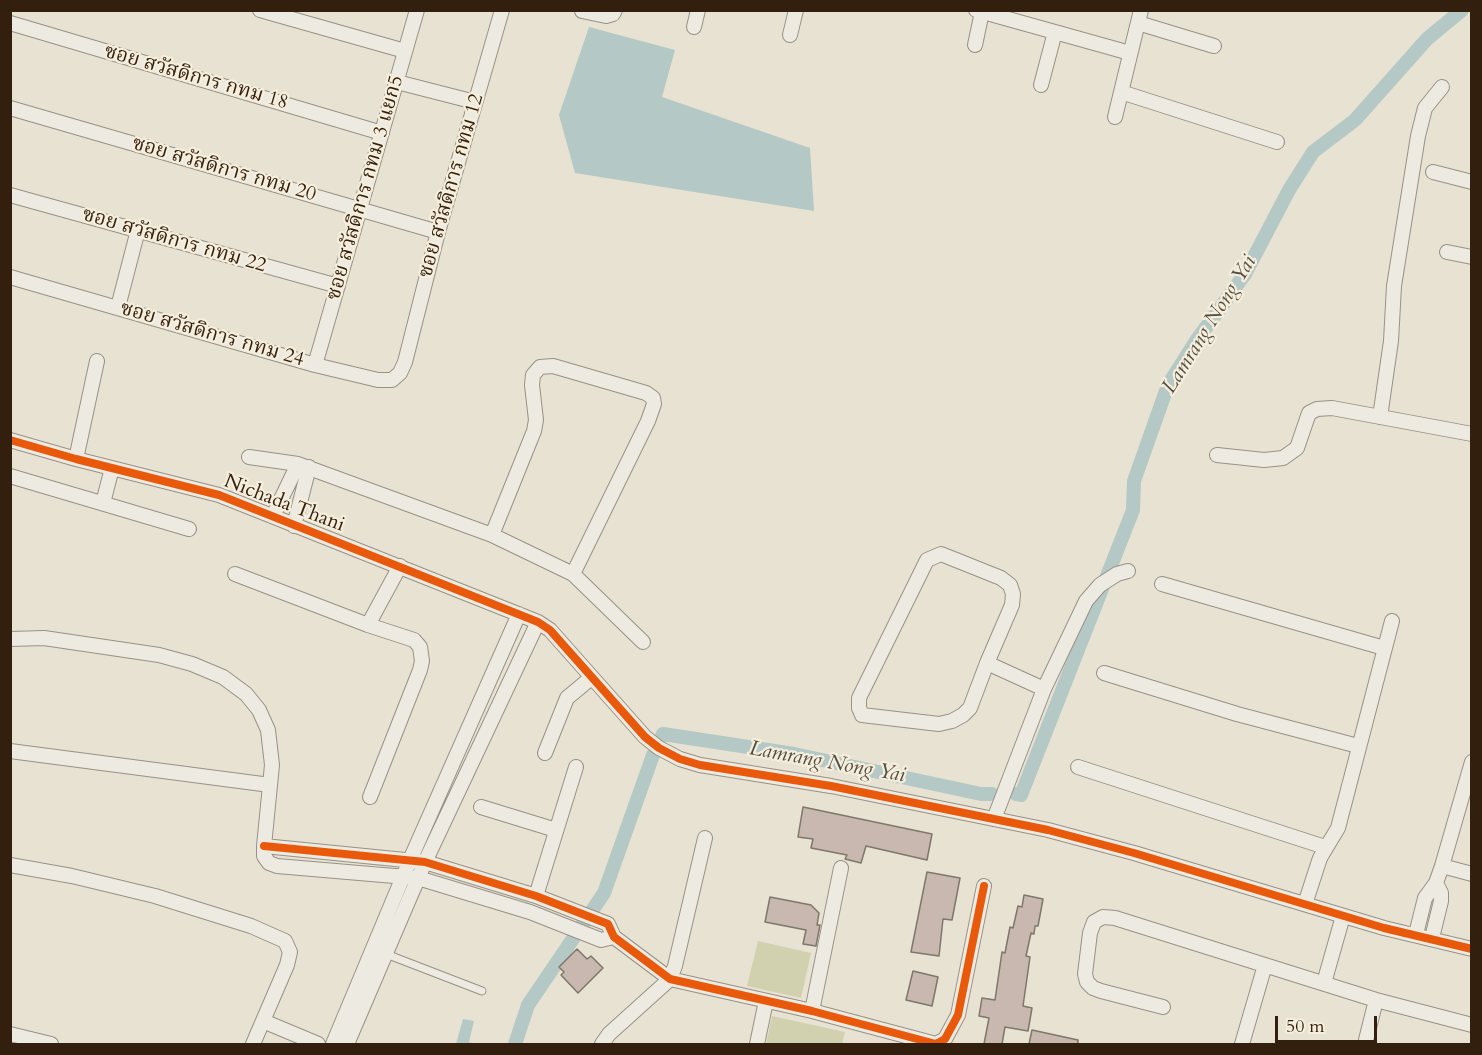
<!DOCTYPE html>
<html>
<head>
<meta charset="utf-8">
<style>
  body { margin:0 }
  #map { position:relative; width:1482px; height:1055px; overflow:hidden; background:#e8e2d2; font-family:Cardo,serif }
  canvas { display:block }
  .frame { position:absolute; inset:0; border:12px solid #331f0d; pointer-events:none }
  .scale { position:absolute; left:1275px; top:1016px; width:102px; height:27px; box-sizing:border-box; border:3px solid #331f0d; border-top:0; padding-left:8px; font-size:18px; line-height:21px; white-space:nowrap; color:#331f0d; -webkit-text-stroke:4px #f6eedc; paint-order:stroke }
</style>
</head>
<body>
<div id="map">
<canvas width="1482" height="1055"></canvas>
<div class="frame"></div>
<div class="scale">50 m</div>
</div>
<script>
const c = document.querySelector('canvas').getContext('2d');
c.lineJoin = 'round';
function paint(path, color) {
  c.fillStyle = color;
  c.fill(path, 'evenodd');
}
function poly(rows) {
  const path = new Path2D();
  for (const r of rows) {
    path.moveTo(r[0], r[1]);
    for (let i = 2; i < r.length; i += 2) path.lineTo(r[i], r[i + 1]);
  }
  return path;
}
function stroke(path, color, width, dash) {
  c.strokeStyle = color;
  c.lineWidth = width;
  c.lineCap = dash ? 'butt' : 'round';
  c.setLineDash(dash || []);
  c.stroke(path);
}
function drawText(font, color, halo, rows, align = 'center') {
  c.font = font + ' Cardo,"Noto Serif Thai",serif';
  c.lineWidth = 4.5;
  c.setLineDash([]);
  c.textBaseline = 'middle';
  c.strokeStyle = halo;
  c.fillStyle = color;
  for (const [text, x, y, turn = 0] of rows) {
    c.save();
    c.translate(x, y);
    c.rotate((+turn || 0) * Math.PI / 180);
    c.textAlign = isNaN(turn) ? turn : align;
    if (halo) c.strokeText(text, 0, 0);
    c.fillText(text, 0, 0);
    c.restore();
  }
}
paint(poly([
  [758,941,811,953,801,998,747,986],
  [772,1016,845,1032,842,1044,766,1044]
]), '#d2d1af');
paint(poly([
  [589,27,675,50,662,97,810,148,814,211,575,173,559,115],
  [463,1019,474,1021,469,1042,475,1044,456,1044]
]), '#b4c8c5');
stroke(poly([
  [662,736,663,734,794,754,981,794,992,794],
  [1016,794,1021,795,1133,510,1134,481,1168,385,1196,341,1245,274,1289,190,1313,152,1355,120,1427,39,1462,10],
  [515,1044,528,1005,604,893,653,755]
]), '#b4c8c5', 14);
const building = poly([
  [803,807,932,834,927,860,866,846,861,863,845,859,847,855,811,848,813,839,798,837,803,807],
  [927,872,960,878,952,920,943,919,939,956,911,952,927,872],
  [1024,895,1043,899,1038,926,1035,926,1034,934,1031,933,1026,956,1030,957,1023,1006,1032,1008,1028,1031,1005,1027,1002,1044,984,1044,989,1018,979,1016,982,998,995,1000,1002,952,1005,953,1010,927,1013,928,1018,906,1022,907,1024,895],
  [770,897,811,905,819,913,817,925,820,925,816,946,803,944,806,930,765,922,770,897],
  [577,949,587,959,591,956,603,968,578,993,561,975,564,972,559,967,577,949],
  [913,971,938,977,932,1006,906,1000,913,971],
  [1032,1030,1078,1040,1078,1044,1029,1044,1032,1030]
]);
paint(building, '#c9b8af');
stroke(building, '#7e776c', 1.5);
const service = poly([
  [386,954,482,991]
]);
const minor = poly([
  [260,10,405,51],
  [976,10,1130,53],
  [582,11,606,16,613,14,615,10],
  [10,23,382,133],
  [1138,23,1214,46],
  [694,27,698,10],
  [790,35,796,10],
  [975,45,982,12],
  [397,82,475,102],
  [1041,85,1055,32],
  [1121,92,1277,142],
  [10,108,438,232],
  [1115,117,1141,10],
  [1433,172,1472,182],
  [10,195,338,286],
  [1447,252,1472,257],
  [10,277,315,365,378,380,392,380,400,373,405,362,438,232,502,10],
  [118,307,138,230],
  [315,365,417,10],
  [1380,417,1391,341,1394,286,1418,136,1425,108,1442,87],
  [10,440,76,459,219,495,538,622,550,630,645,737,659,748,680,759,700,765,831,786,1048,830,1134,853,1384,928,1472,949],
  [1217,455,1264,460,1283,458,1297,448,1309,413,1317,409,1332,408,1472,434],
  [249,457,298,464,492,535,573,574,643,642],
  [76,459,97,361],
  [10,476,189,529],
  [103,503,112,468],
  [273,516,298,464],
  [294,526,309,467],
  [492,535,534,431,536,420,532,385,533,375,540,367,553,366,646,393,653,398,654,404,648,421,573,574],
  [941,554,1001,578,1010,585,1013,594,1012,605,987,663,970,708,963,715,952,721,939,724,862,715,859,708,859,698,927,560,941,554],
  [235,574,368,625,414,640,420,647,422,661,420,670,370,797],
  [1162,584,1384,648],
  [368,625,400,566],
  [10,639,44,638,159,655,192,664,223,677,246,694,259,710,268,730,272,765,264,846,264,856,269,863,277,866,418,878,530,912,601,940,614,937],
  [987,663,1044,689,994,819],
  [1104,673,1237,714,1358,746],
  [1044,689,1086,601,1100,585,1117,574,1128,571],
  [10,751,270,785],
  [545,753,567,698,591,678],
  [1078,767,1325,847],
  [481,807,556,830],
  [264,846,425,862,536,896,608,924,614,937,670,979,812,1011,936,1044,945,1039,958,1015,984,886],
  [10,865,72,876,155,896,251,926,285,941,290,952,287,965,253,1044],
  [1442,866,1472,874],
  [536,896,576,767],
  [1305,904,1320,858,1338,828,1392,621],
  [1416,934,1425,898,1436,883,1442,866,1472,762],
  [1432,938,1441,901,1441,893,1436,883],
  [1324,983,1343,916],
  [1163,1007,1101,991,1093,988,1087,982,1085,974,1090,933,1094,922,1103,917,1115,918,1376,1000,1472,1025],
  [812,1011,841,868],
  [263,1021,318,1044],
  [10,1034,51,1044],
  [333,1044,410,860,519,614],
  [347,1044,425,862,538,622],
  [602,1044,609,1034,670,979,675,966,705,838],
  [757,1044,766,1001],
  [1242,1044,1265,965],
  [1365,1044,1376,1000]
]);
stroke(service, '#989186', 9);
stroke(minor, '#989186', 16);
stroke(service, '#edeae1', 7);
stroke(minor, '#edeae1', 14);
stroke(poly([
  [10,440,76,459,219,495,538,622,550,630,645,737,659,748,680,759,700,765,831,786,1048,830,1134,853,1384,928,1472,949],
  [264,846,425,862,536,896,608,924,614,937,670,979,812,1011,936,1044,945,1039,958,1015,984,886]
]), '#e8590c', 8);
drawText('20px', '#331f0d', '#f6eedc', [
  ["ซอย สวัสดิการ กทม 18",196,78,16],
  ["ซอย สวัสดิการ กทม 20",224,170,16],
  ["ซอย สวัสดิการ กทม 12",452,186,-74],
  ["ซอย สวัสดิการ กทม 3 แยก5",366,188,-74],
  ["ซอย สวัสดิการ กทม 22",174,241,16],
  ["ซอย สวัสดิการ กทม 24",212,335,16],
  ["Nichada Thani",284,504,21]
]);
drawText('italic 21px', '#534e42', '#f6eedc', [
  ["Lamrang Nong Yai",1210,325,-58],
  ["Lamrang Nong Yai",827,763,10]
]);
</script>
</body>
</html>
